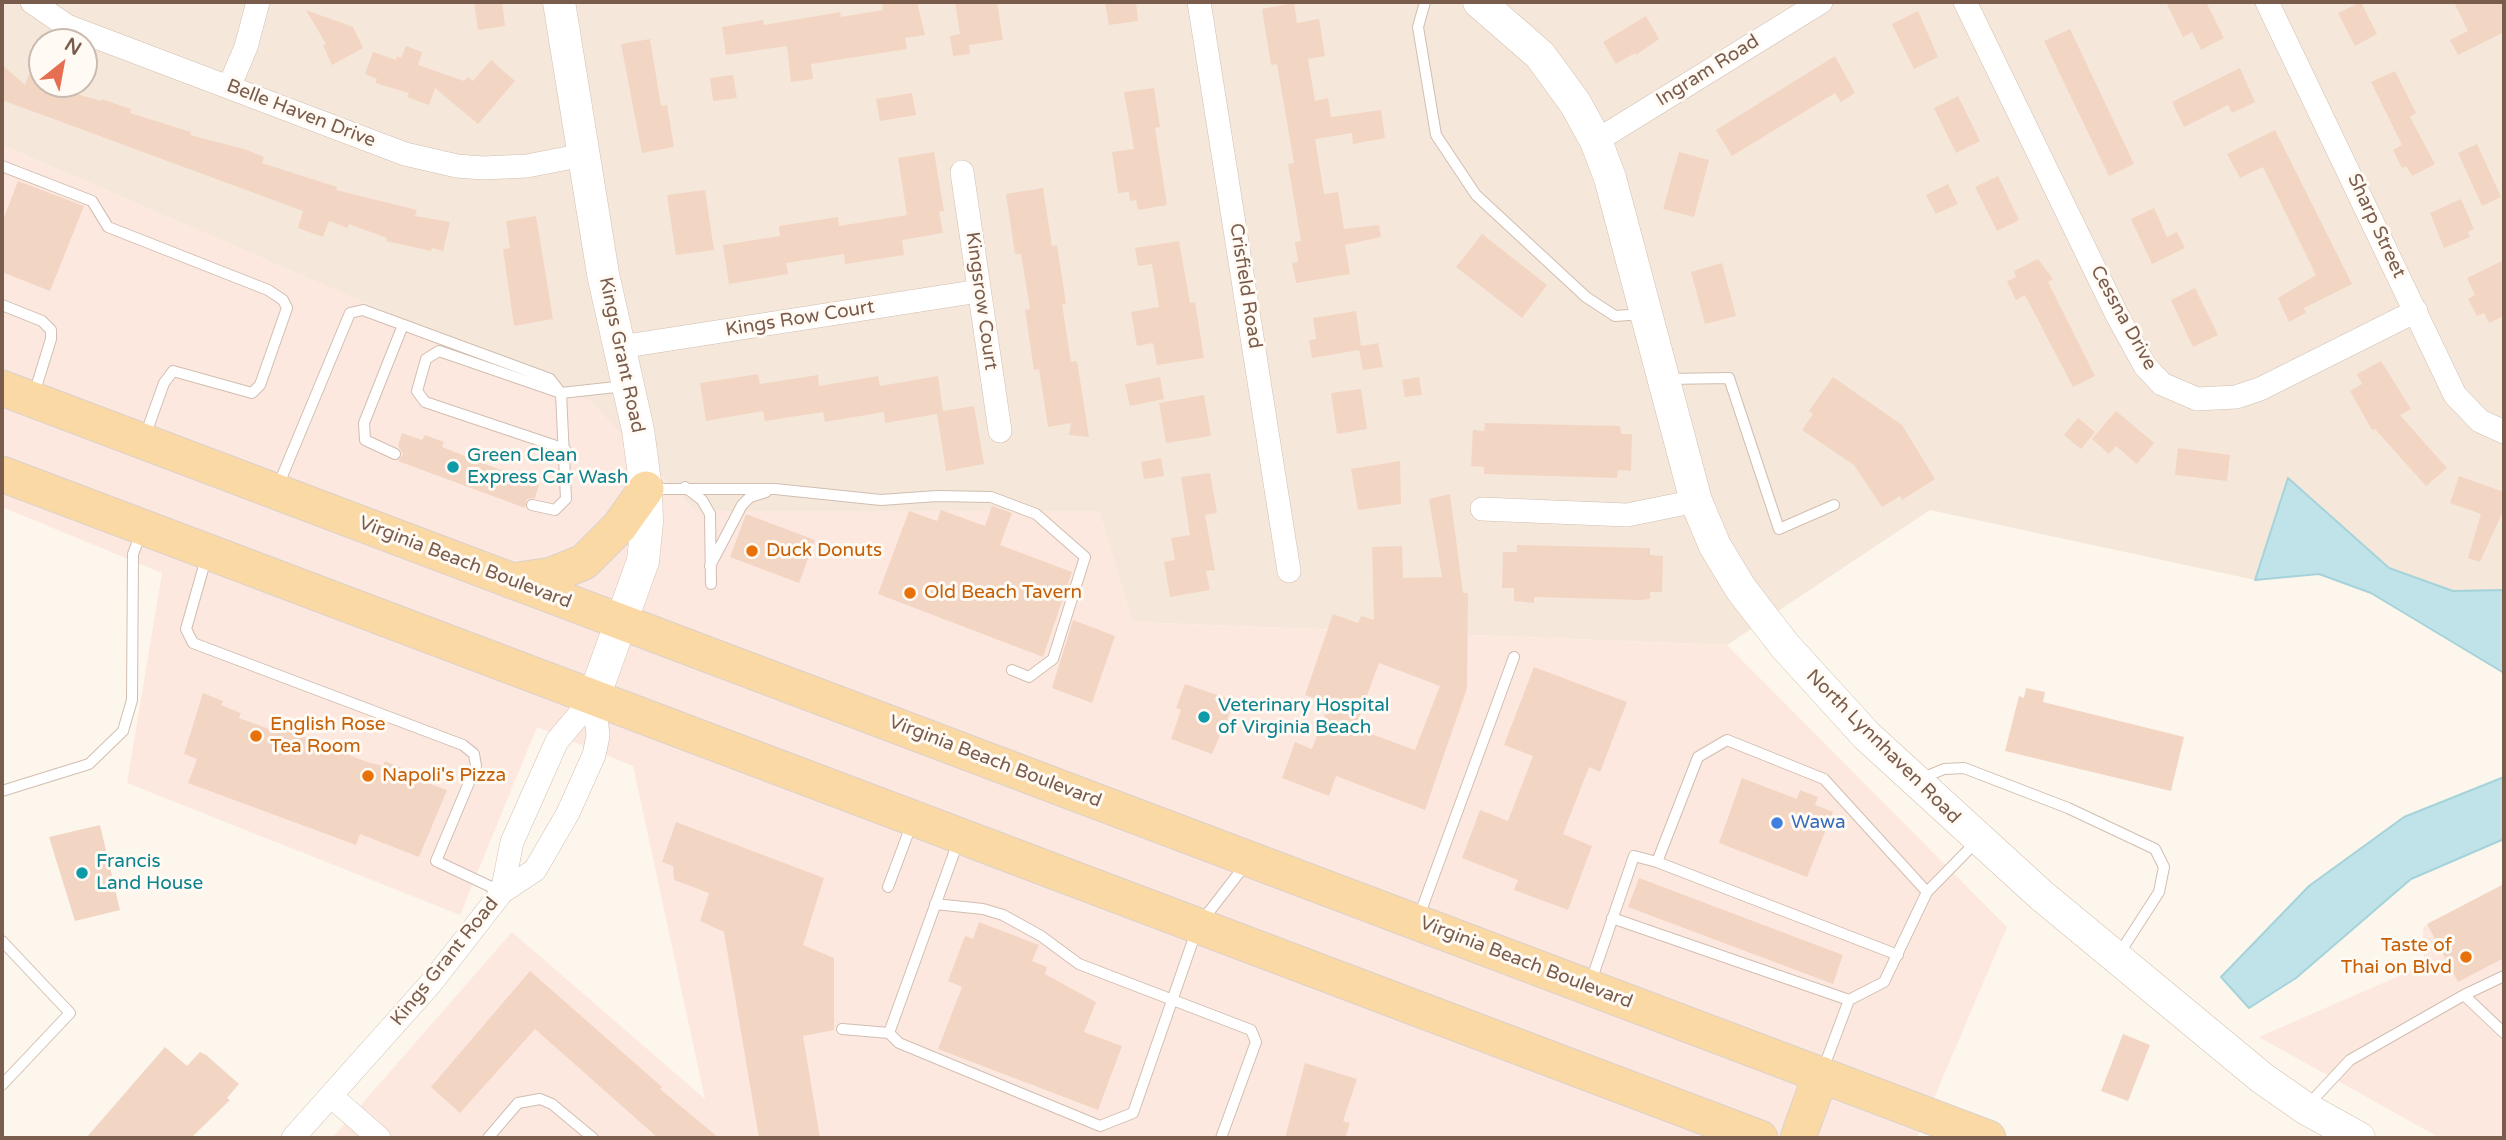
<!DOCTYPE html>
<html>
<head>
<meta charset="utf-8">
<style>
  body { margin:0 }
  #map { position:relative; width:2506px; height:1140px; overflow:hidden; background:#fdf6ec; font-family:"Varela Round",sans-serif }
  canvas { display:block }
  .frame { position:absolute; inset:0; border:4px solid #7a5c4d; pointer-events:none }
  .north { position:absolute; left:28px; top:28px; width:70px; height:70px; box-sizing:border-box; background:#fffaf3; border:2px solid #cabbb1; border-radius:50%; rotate:31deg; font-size:19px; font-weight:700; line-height:28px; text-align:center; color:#7a5c4d }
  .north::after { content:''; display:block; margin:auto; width:24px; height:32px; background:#e76f51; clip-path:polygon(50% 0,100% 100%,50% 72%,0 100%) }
</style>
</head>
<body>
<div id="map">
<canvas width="2506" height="1140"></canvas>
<div class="frame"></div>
<div class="north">N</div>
</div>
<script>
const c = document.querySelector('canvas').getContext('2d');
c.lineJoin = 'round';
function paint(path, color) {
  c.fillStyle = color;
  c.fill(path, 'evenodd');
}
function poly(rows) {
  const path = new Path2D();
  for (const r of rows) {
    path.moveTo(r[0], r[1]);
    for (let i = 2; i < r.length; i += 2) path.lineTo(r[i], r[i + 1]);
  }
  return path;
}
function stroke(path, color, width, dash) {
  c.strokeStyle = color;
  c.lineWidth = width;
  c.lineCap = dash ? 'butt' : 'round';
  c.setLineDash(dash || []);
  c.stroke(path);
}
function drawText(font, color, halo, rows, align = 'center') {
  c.font = font + ' "Varela Round",sans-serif';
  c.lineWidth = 6;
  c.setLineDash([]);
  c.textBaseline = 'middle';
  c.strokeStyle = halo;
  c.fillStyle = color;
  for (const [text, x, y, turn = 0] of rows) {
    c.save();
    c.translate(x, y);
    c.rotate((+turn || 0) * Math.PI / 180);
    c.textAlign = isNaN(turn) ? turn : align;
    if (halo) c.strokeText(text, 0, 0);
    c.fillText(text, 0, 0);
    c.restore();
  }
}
paint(poly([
  [2,2,2504,2,2504,590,2453,591,2389,568,2288,478,2255,580,1930,510,1727,645,1132,622,1099,511,695,511,588,400,2,145],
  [42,42,84,42,84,84,42,84]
]), '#f5e8da');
paint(poly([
  [2,145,589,400,695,511,1099,511,1132,622,1727,645,2007,927,1917,1138,332,1138,512,932,705,1099,633,766,537,727,460,915,127,783,162,573,2,507],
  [2504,885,2504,1138,2440,1138,2259,1037,2424,965,2423,927]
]), '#fde8e0');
const water = poly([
  [2288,478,2389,568,2453,591,2504,590,2504,673,2371,593,2319,574,2255,580,2288,478],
  [2504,777,2504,839,2411,879,2296,978,2249,1008,2221,977,2309,886,2404,817,2504,777]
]);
paint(water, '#bfe3e8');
stroke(water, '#a5d3da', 2);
paint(poly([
  [474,2,502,2,505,26,478,30],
  [882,2,917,2,925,35,905,38,907,49,811,64,813,79,791,82,787,46,726,55,722,27,763,20,764,25,840,12,841,17,883,10],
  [955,2,997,2,1003,40,969,45,970,54,953,56,950,36,960,34],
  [1105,2,1136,2,1138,21,1109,25],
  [2166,2,2206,2,2224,38,2201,50,2192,32,2183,37],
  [2361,2,2377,34,2355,46,2338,13],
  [2454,2,2504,2,2504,32,2458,55,2450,40,2468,31],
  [1294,3,1297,23,1319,19,1325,56,1308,59,1315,101,1328,98,1331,117,1381,110,1385,138,1353,144,1352,133,1315,139,1324,194,1338,192,1344,229,1379,225,1381,237,1345,245,1350,274,1296,283,1292,263,1298,262,1295,242,1301,241,1288,164,1294,163,1277,64,1271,65,1262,9],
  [306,10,353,27,363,48,332,65,323,45,326,44],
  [1918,11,1938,57,1914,69,1892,24],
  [1646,16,1659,39,1636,55,1635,53,1616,64,1603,42],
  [2070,29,2134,164,2109,176,2044,41],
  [650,39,661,106,667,105,674,147,642,153,621,44],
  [41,44,42,84,101,101,102,99,131,109,130,113,191,132,190,135,244,149,264,157,262,163,337,187,336,190,417,210,415,216,450,222,443,251,432,248,431,251,386,241,387,238,349,224,348,228,329,221,323,237,298,228,303,211,2,100,2,65,25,85],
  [406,46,422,52,418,65,464,81,468,77,473,81,491,60,515,81,478,124,435,88,429,105,407,97,409,93,375,83,377,79,365,74,373,52,396,60,397,56,401,58],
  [1835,56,1855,93,1841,102,1835,93,1732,156,1716,130],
  [2240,68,2255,102,2232,113,2228,105,2184,127,2172,102],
  [2395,71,2416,113,2410,117,2435,164,2412,176,2406,166,2402,168,2393,150,2402,145,2371,82],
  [733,75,737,98,713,101,710,78],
  [1154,88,1160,127,1155,128,1167,205,1138,210,1136,200,1130,201,1129,192,1118,193,1112,152,1134,149,1124,92],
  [912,93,916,115,880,121,876,99],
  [1958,96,1980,141,1956,153,1934,108],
  [2275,130,2352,284,2304,308,2306,313,2289,322,2278,298,2316,275,2263,167,2240,178,2227,154],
  [2477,144,2501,197,2482,206,2458,153],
  [934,152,944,211,939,212,943,233,902,240,904,255,845,264,844,254,786,263,788,274,729,284,723,245,780,236,779,226,838,217,839,226,907,215,898,158],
  [1679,152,1709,160,1694,217,1663,209],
  [1998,176,2019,220,1997,231,1975,187],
  [18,181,84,206,50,291,2,272,2,223],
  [1948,184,1958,204,1936,214,1926,195],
  [1043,188,1052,246,1057,245,1066,304,1062,304,1071,362,1077,361,1089,437,1069,435,1071,423,1048,427,1039,369,1034,370,1025,310,1030,309,1021,254,1015,254,1006,194],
  [705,190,714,250,676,255,667,195],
  [2461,199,2474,229,2468,232,2470,237,2444,248,2430,213],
  [2154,208,2167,237,2177,232,2185,248,2152,264,2131,219],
  [536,216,553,319,514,326,503,249,510,248,506,221],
  [1482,234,1547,285,1522,318,1456,267],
  [1179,241,1190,303,1195,302,1204,358,1157,365,1153,343,1137,346,1131,312,1159,307,1152,264,1138,266,1135,248],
  [2038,259,2053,279,2048,282,2095,376,2073,387,2025,295,2016,300,2007,281,2016,277,2014,271],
  [2504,260,2504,316,2489,323,2484,313,2477,316,2468,299,2475,295,2467,278],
  [1722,263,1736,316,1705,324,1691,272],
  [2195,288,2218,335,2193,347,2171,300],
  [1356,311,1361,346,1378,343,1383,367,1363,370,1359,350,1312,358,1309,340,1316,339,1313,318],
  [2381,361,2411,409,2400,415,2447,468,2426,486,2375,429,2372,430,2350,391,2362,384,2357,374],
  [758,374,760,384,818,375,819,386,878,376,880,386,938,376,943,411,974,406,984,464,946,471,937,414,885,423,884,412,825,422,823,412,765,421,763,411,706,421,700,383],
  [1160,377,1164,399,1130,406,1125,384],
  [1419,377,1422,395,1405,397,1402,380],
  [1833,377,1902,425,1935,479,1902,500,1900,496,1882,507,1854,465,1802,430,1813,414,1809,411],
  [1361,389,1367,429,1337,434,1331,393],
  [1204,395,1211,436,1166,443,1159,403],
  [2116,411,2154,443,2137,464,2116,446,2109,454,2092,439],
  [2078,418,2095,432,2081,449,2064,435],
  [1485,423,1620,426,1621,434,1632,434,1631,471,1618,470,1617,478,1484,474,1484,467,1471,466,1473,430,1484,431],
  [402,433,422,440,425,435,444,442,442,447,539,485,535,498,527,499,525,508,398,461,403,454,398,446],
  [2178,448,2230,455,2227,481,2175,475],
  [1161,458,1164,476,1144,479,1141,462],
  [1400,461,1401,504,1358,510,1351,469],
  [1210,473,1217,513,1205,515,1215,570,1206,571,1210,590,1170,597,1164,562,1175,560,1171,538,1190,535,1181,477],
  [2459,476,2504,492,2504,509,2480,562,2468,558,2481,514,2450,503],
  [1450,494,1463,593,1468,593,1467,688,1425,810,1336,776,1329,796,1282,778,1295,742,1312,749,1329,704,1305,695,1333,614,1358,623,1361,616,1374,620,1372,547,1402,546,1403,578,1442,577,1429,499],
  [1379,663,1440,686,1415,750,1355,728],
  [992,506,1012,513,1000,545,1072,572,1043,657,878,594,909,511,937,521,941,510,985,526],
  [746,514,815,540,799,583,730,557],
  [1517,545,1650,548,1650,555,1663,556,1662,592,1650,592,1650,599,1641,600,1534,597,1534,603,1514,601,1514,588,1502,588,1503,552,1517,552],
  [1073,620,1115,636,1092,703,1052,688],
  [1534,667,1627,702,1600,772,1589,767,1563,834,1592,846,1568,910,1514,890,1518,880,1462,858,1480,810,1508,821,1533,756,1504,745],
  [1185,684,1235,701,1212,754,1171,739,1181,710,1176,708],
  [2026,688,2045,692,2043,702,2184,737,2171,791,2005,751,2019,696,2024,698],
  [203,693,223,701,221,705,241,713,239,718,272,730,274,725,367,762,383,766,385,761,417,774,416,779,447,790,419,857,360,834,356,845,188,783,197,759,184,754],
  [1742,778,1797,799,1800,790,1818,797,1815,805,1833,812,1807,877,1719,843],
  [676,822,824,878,803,945,834,958,834,1030,803,1036,820,1138,759,1138,724,932,700,921,709,893,674,880,673,866,662,862],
  [100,825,120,910,75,921,49,837],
  [1639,878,1843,955,1833,984,1628,907],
  [2504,884,2504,958,2458,982,2427,924],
  [979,922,1039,945,1032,961,1047,967,1045,974,1096,1002,1084,1032,1122,1046,1098,1110,938,1049,962,987,948,981,965,936,973,939],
  [530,971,662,1087,660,1089,719,1138,658,1138,535,1029,460,1113,431,1087],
  [2123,1034,2150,1045,2128,1101,2101,1091],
  [165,1047,187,1066,200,1052,206,1055,239,1084,227,1098,230,1100,191,1138,86,1138],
  [1305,1063,1357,1079,1343,1121,1350,1123,1345,1138,1285,1138]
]), '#f3d5c3');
const lane = poly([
  [1425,2,1418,27,1436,135,1476,195,1586,297,1615,316,1643,314],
  [2,166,92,201,108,227,268,290,283,300,287,308,260,385,252,393,173,371,164,383,145,436],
  [2,305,42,321,51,330,51,339,34,394],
  [1667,379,1729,378,1779,529,1834,505],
  [565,449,425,402,417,391,426,359,439,351,561,393,625,386],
  [395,454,365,440,364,423,403,325],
  [278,486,350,313,363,310,550,379,561,393,566,499,555,510,532,505],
  [685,487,702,500,710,514,711,584],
  [649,489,775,489,881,500,937,496,991,497,1036,514,1085,557,1053,659,1029,677,1012,670],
  [207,555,186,629,193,643,463,745,474,754,476,766,436,861,502,892],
  [710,566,742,505,750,497,766,492],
  [1920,779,1944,769,1964,768,2068,808,2155,849,2164,867,2159,892,2119,954],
  [2,791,89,764,123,731,132,700,133,554,141,533],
  [958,842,889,1033,899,1043,1100,1126,1133,1113,1198,926,1246,864],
  [1657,862,1898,955],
  [888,887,912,823],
  [935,904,983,909,1003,915,1041,936,1079,964,1251,1030,1256,1042,1221,1138],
  [1612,918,1849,1000],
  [1418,919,1514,657],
  [2,941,70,1013,2,1085],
  [2504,976,2464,995,2504,1033],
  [1590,984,1634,856,1657,862,1698,757,1727,740,1824,779,1927,892],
  [842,1029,889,1033],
  [1822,1072,1849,1000,1884,982,1927,892,1978,840],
  [2307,1106,2350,1060,2464,995],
  [488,1138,518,1103,540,1099,552,1104,593,1138]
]);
const street = poly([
  [32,2,67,26,405,154,457,166,483,168,527,166,583,155],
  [1199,2,1289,571],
  [1965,2,2117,315,2145,366,2162,384,2197,399,2236,397,2260,389,2416,311],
  [2267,2,2455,395,2480,421,2504,432],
  [229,87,246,47,258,2],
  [1596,141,1821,2],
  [962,172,1000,431],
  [620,347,979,291],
  [1482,509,1627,515,1696,501],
  [502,892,512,842,557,741,594,697],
  [331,1096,379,1138],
  [293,1138,432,982,502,892,535,870,568,813,594,755,598,736,594,697]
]);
const secondary = poly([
  [559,2,603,274,638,430,646,489,647,522,643,561,594,697],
  [1479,2,1540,55,1575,103,1596,141,1610,178,1696,501,1715,546,1741,589,1785,646,1867,736,2041,895,2262,1078,2305,1108,2359,1138]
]);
const primary = poly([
  [2,388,1988,1138],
  [2,474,1760,1138],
  [512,581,552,575,584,562,619,527,646,489],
  [1798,1138,1821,1074]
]);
stroke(lane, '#d1beb0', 12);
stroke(street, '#d1beb0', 24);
stroke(secondary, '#d6c0b0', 33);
stroke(primary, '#dad1cd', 37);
stroke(lane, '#fff', 10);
stroke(street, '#fff', 23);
stroke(secondary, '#fff', 32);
stroke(primary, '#fbd9a5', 35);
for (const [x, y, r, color] of [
  [453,467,7,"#0f9aa8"],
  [752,551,7,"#e8710a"],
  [910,593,7,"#e8710a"],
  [1204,717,7,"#0f9aa8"],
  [256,736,7,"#e8710a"],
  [368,776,7,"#e8710a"],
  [1777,823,7,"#3f7fe0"],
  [82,873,7,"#0f9aa8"],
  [2466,957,7,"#e8710a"]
]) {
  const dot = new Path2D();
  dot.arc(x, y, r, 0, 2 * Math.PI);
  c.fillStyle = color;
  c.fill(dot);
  stroke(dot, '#fffaf3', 2.5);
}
drawText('19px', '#7a5c4d', '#fffaf3', [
  ["Ingram Road",1708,71,-32],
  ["Belle Haven Drive",301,114,21],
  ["Sharp Street",2376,226,65],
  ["Crisfield Road",1245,286,81],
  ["Kingsrow Court",981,301,82],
  ["Cessna Drive",2123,318,61],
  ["Kings Row Court",800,319,-9],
  ["Kings Grant Road",621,355,78],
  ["Virginia Beach Boulevard",465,563,21],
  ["North Lynnhaven Road",1883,747,45],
  ["Virginia Beach Boulevard",995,762,21],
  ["Kings Grant Road",445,962,-51],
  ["Virginia Beach Boulevard",1526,963,21]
]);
drawText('19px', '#0d838f', '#fffaf3', [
  ["Green Clean",467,456],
  ["Express Car Wash",467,478],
  ["Veterinary Hospital",1218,706],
  ["of Virginia Beach",1218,728],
  ["Francis",96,862],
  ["Land House",96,884]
], 'left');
drawText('19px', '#c56008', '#fffaf3', [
  ["Duck Donuts",766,551],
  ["Old Beach Tavern",924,593],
  ["English Rose",270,725],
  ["Tea Room",270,747],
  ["Napoli's Pizza",382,776],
  ["Taste of",2452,946,"right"],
  ["Thai on Blvd",2452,968,"right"]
], 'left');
drawText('19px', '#366cbe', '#fffaf3', [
  ["Wawa",1791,823]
], 'left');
</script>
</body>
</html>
